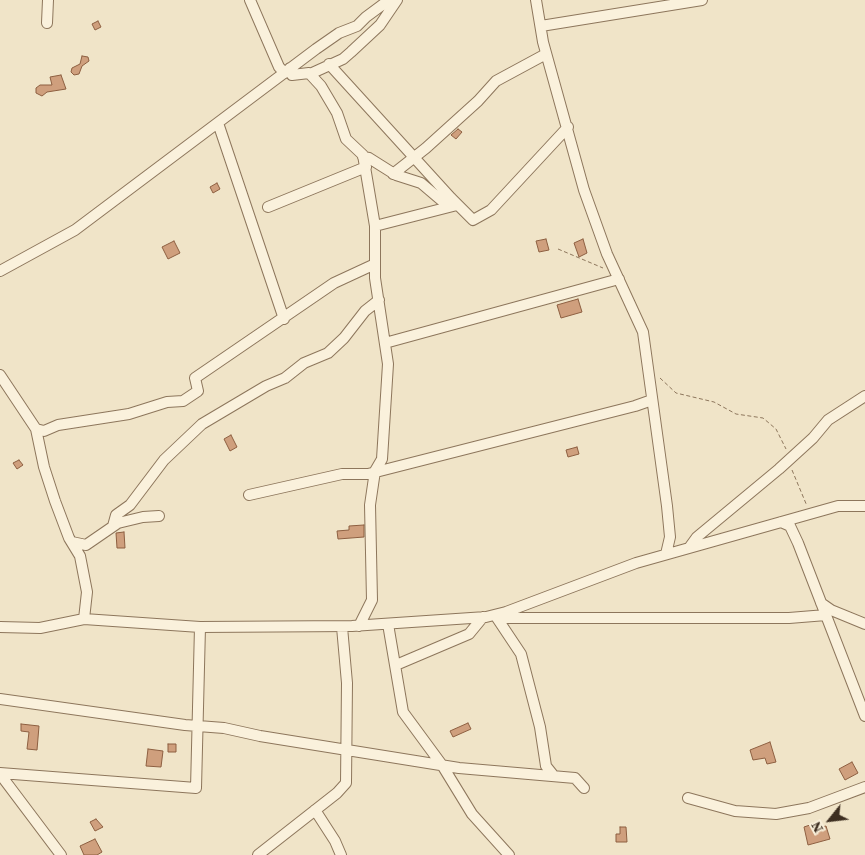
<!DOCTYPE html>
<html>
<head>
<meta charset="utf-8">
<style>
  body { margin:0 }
  #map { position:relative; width:865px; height:855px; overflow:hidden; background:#f0e4c8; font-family:"Source Serif 4",serif }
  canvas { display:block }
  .north { position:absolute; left:805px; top:795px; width:50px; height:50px; -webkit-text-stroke:4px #f7eed8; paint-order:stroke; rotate:241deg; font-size:14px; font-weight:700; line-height:20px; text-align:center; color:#3d2e20 }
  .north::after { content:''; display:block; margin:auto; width:18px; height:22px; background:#3d2e20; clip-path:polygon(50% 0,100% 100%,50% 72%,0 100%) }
</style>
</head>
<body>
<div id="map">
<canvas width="865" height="855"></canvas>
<div class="north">N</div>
</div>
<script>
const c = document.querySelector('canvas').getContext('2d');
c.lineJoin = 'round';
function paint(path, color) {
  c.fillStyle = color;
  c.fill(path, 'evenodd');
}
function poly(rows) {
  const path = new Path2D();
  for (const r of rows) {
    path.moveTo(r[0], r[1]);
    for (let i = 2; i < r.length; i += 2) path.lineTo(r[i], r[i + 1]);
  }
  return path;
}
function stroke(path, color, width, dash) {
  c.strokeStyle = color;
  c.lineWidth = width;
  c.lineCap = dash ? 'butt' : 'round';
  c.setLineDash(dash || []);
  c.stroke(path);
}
const building = poly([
  [98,21,101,27,95,30,92,24,98,21],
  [82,56,88,57,89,61,82,66,79,74,74,75,71,72,72,68,80,64,82,56],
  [61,75,66,89,47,92,42,96,36,93,36,88,40,85,52,85,50,77,61,75],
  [458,129,462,132,456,139,451,135,458,129],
  [217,183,220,189,213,193,210,187,217,183],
  [546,239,549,250,539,252,536,241,546,239],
  [583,239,587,253,579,257,574,243,583,239],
  [174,241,180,253,168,259,162,247,174,241],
  [578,299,582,312,561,318,557,305,578,299],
  [231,435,237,447,230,451,224,439,231,435],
  [577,447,579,454,568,457,566,450,577,447],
  [19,460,23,465,17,469,13,463,19,460],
  [364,525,364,537,338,539,337,531,349,530,349,526,364,525],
  [124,532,125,548,117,548,116,533,124,532],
  [468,723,471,729,453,737,450,731,468,723],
  [21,724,39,726,37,750,27,749,29,732,21,731,21,724],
  [770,742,776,762,767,764,765,758,753,760,750,750,770,742],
  [168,744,176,744,176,752,168,752,168,744],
  [148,749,163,751,161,767,146,766,148,749],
  [852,762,858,773,845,780,839,769,852,762],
  [96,819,103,827,95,831,90,822,96,819],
  [813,824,814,829,826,826,830,839,808,845,804,827,813,824],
  [620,827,626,827,627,842,616,842,616,834,620,834,620,827],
  [95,839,102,852,97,855,84,855,80,846,95,839]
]);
paint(building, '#cf9f7d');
stroke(building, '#8d5f41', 1);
const minor = poly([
  [250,0,279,67,285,73],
  [536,0,543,42,584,190,607,254,643,332,667,506,670,537,666,554],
  [47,23,48,0],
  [541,26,702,0],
  [329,64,451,198,473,220,491,210,568,127],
  [290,68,292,75,309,73,321,86,337,113,346,139,363,155,375,226,375,278,388,364,382,459,375,471,370,505,372,600,359,626],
  [310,74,343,59,351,52,380,25,397,0],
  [218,123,284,319],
  [363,157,369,158,396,175,421,183,441,200,451,198],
  [393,174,426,148,478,101,496,81,546,54],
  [268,207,366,167],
  [375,226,457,205],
  [0,271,75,230,316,49,339,33,357,26,366,17,389,0],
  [385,343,619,279],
  [0,375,36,429,44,467,55,501,69,538,80,556,87,592,84,619],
  [36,429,44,431,58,425,129,414,167,402,183,401,198,391,195,378,334,283,375,264],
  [249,495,342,474,368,474,635,406,652,400],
  [781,522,790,526,798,543,865,716],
  [113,526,116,515,130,505,164,460,202,424,266,386,285,378,304,363,328,353,344,338,365,311,379,300],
  [72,542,86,545,118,523,143,517,159,516],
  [689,548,697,537,779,469,813,438,828,420,865,396],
  [821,603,831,610,865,624],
  [497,618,789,618,826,615],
  [497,618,521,654,540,727,546,766,554,776],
  [388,624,403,712,442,765,472,814,509,855],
  [0,627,40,628,84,619,200,627,352,626,486,617,506,612,636,563,838,506,865,506],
  [396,665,469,634,483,617],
  [0,699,185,725,224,728,260,736,459,768,575,778,584,788],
  [0,773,196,788,200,627],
  [0,774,61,855],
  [688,798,735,811,776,814,809,808,865,787],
  [315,810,335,841,341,855],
  [258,855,337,793,346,783,347,683,342,627]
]);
stroke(minor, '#8d765c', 12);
stroke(poly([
  [558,249,603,268],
  [660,378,676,393,714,402,736,414,763,418,776,429,786,449],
  [792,470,807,506]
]), '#8d765c', 1, [4, 2.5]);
stroke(minor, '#faf1dc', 10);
</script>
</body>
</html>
